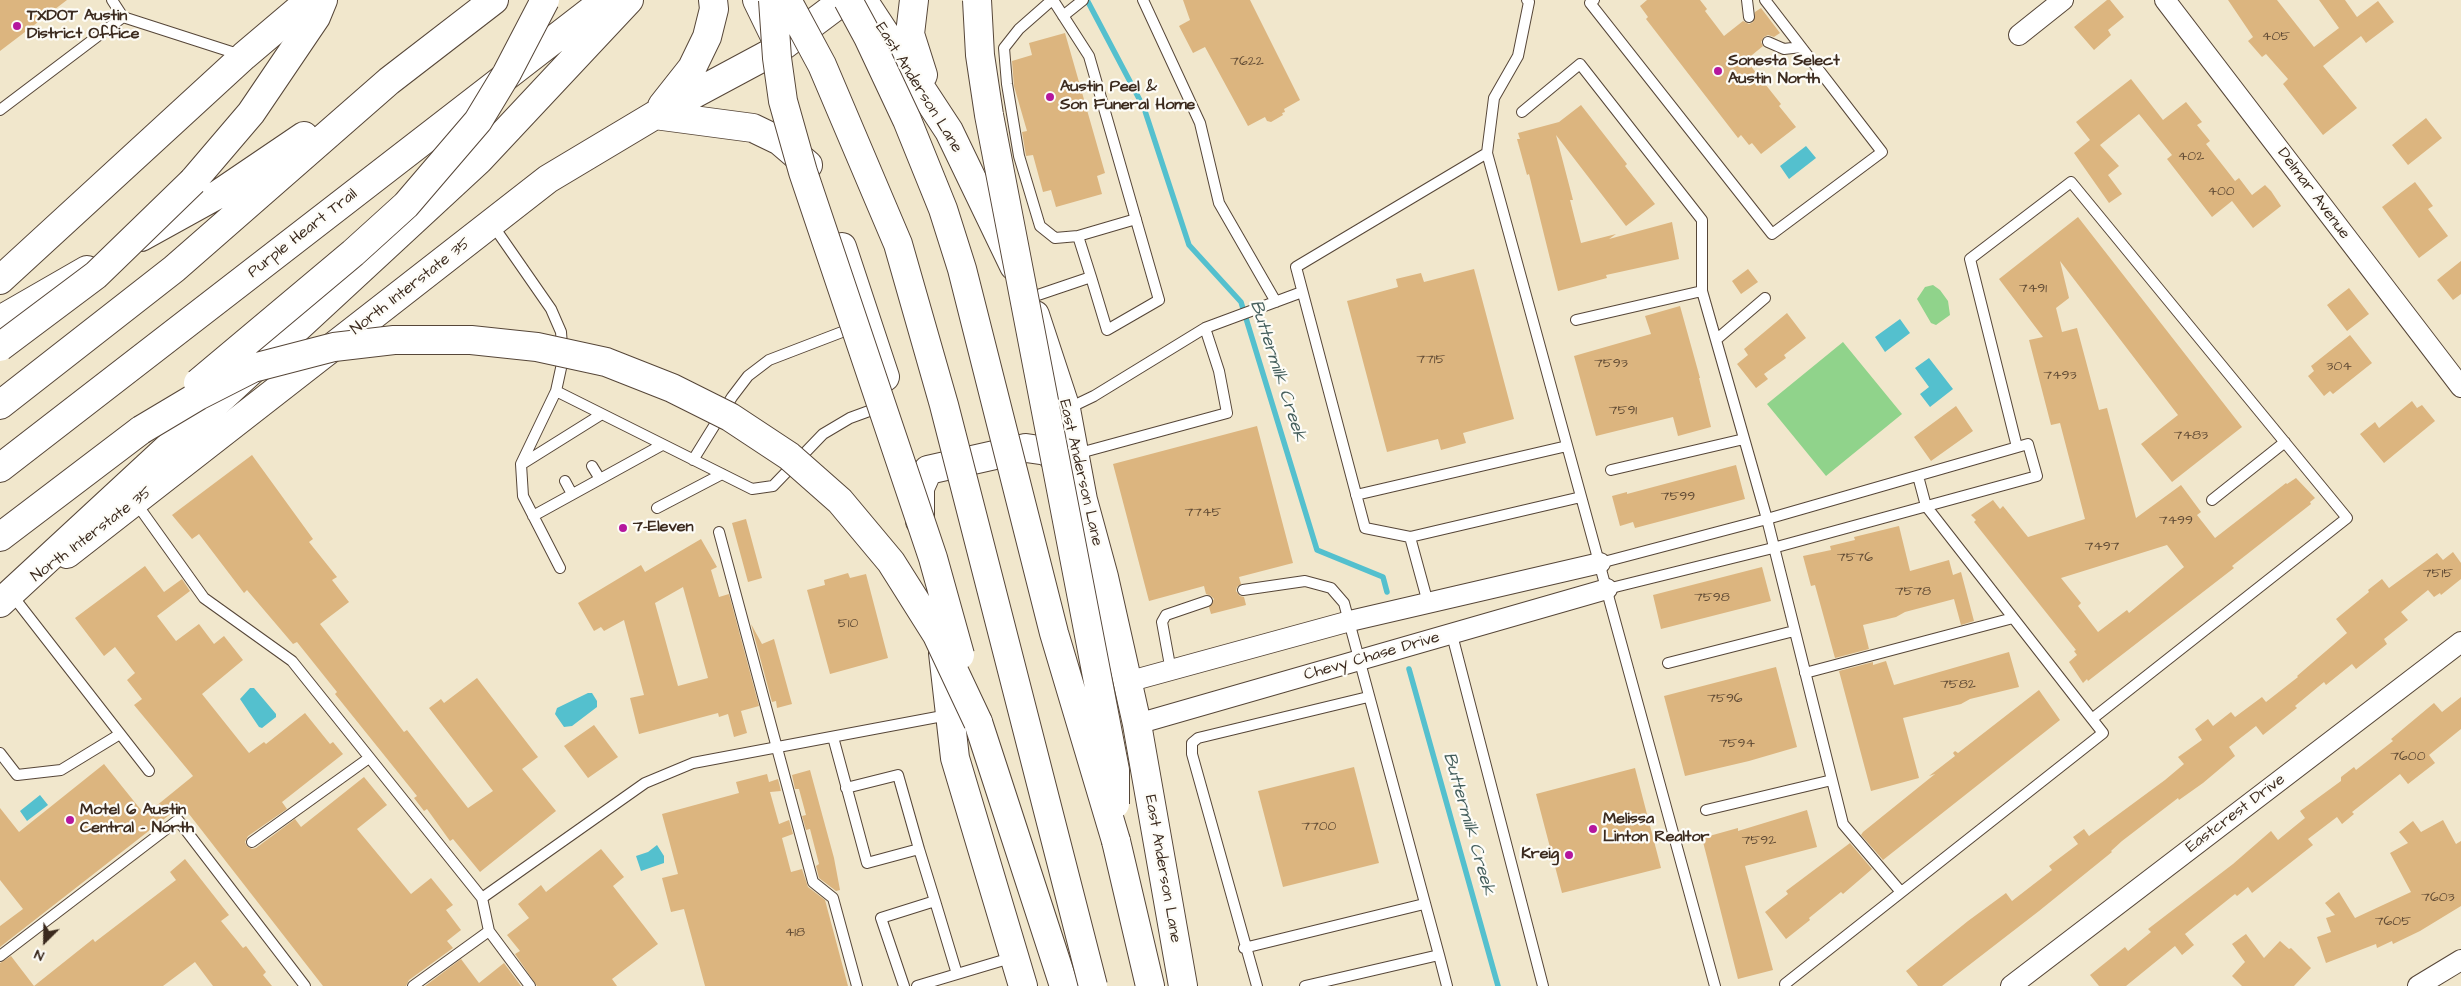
<!DOCTYPE html>
<html>
<head>
<meta charset="utf-8">
<style>
  body { margin:0 }
  #map { position:relative; width:2461px; height:986px; overflow:hidden; background:#f1e7cc; font-family:"Architects Daughter",sans-serif }
  canvas { display:block }
  .north { position:absolute; left:20px; top:916px; width:50px; height:50px; -webkit-text-stroke:4px #fdfcf7; paint-order:stroke; rotate:203deg; font-size:14px; font-weight:700; line-height:20px; text-align:center; color:#3b2a1e }
  .north::after { content:''; display:block; margin:auto; width:18px; height:22px; background:#3b2a1e; clip-path:polygon(50% 0,100% 100%,50% 72%,0 100%) }
</style>
</head>
<body>
<div id="map">
<canvas width="2461" height="986"></canvas>
<div class="north">N</div>
</div>
<script>
const c = document.querySelector('canvas').getContext('2d');
c.lineJoin = 'round';
function paint(path, color) {
  c.fillStyle = color;
  c.fill(path, 'evenodd');
}
function poly(rows) {
  const path = new Path2D();
  for (const r of rows) {
    path.moveTo(r[0], r[1]);
    for (let i = 2; i < r.length; i += 2) path.lineTo(r[i], r[i + 1]);
  }
  return path;
}
function stroke(path, color, width, dash) {
  c.strokeStyle = color;
  c.lineWidth = width;
  c.lineCap = dash ? 'butt' : 'round';
  c.setLineDash(dash || []);
  c.stroke(path);
}
function drawText(font, color, halo, rows, align = 'center') {
  c.font = font + ' "Architects Daughter",sans-serif';
  c.lineWidth = 4.5;
  c.setLineDash([]);
  c.textBaseline = 'middle';
  c.strokeStyle = halo;
  c.fillStyle = color;
  for (const [text, x, y, turn = 0] of rows) {
    c.save();
    c.translate(x, y);
    c.rotate((+turn || 0) * Math.PI / 180);
    c.textAlign = isNaN(turn) ? turn : align;
    if (halo) c.strokeText(text, 0, 0);
    c.fillText(text, 0, 0);
    c.restore();
  }
}
paint(poly([
  [1933,285,1940,290,1948,301,1950,315,1936,325,1931,323,1917,299,1925,287],
  [1843,342,1902,414,1826,476,1767,404]
]), '#90d38b');
paint(poly([
  [1806,146,1816,158,1789,179,1780,166],
  [1900,319,1910,333,1885,352,1875,337],
  [1929,358,1953,389,1930,407,1920,394,1929,387,1915,368],
  [250,688,254,688,276,714,276,717,262,728,259,727,240,699],
  [588,693,592,693,597,701,597,707,572,726,564,727,555,714,557,708],
  [40,795,48,805,27,821,20,811],
  [657,845,664,856,664,863,641,871,636,856,648,852]
]), '#54c0ce');
stroke(poly([
  [1087,0,1144,108,1189,245,1241,302,1317,550,1383,577,1387,592],
  [1409,669,1498,986]
]), '#54c0ce', 5.5);
paint(poly([
  [0,0,67,0,0,51],
  [1183,0,1250,0,1300,100,1284,109,1285,112,1282,113,1283,115,1271,122,1267,121,1265,117,1248,126,1205,47,1193,53,1179,26,1190,20],
  [1647,0,1700,0,1707,9,1705,11,1724,36,1743,21,1749,24,1753,22,1755,12,1761,8,1780,33,1774,37,1768,35,1764,37,1761,42,1763,46,1746,60,1781,104,1779,106,1796,127,1761,154,1752,143,1749,145,1741,135,1738,138,1646,19,1648,17,1640,6],
  [2107,0,2110,0,2124,17,2108,30,2111,35,2094,50,2074,27],
  [2228,0,2277,0,2314,47,2339,28,2319,0,2345,0,2357,17,2378,1,2394,22,2366,43,2361,36,2323,66,2357,108,2323,135,2283,84,2288,79,2266,54,2262,57,2248,41,2253,37],
  [1065,33,1105,173,1097,176,1102,194,1056,207,1051,190,1043,192,1033,155,1026,156,1022,132,1027,131,1014,86,1012,61,1032,55,1029,43],
  [2131,79,2163,120,2186,102,2202,122,2197,125,2210,141,2206,144,2235,181,2239,178,2252,195,2265,185,2271,191,2281,206,2253,228,2232,201,2212,217,2167,159,2172,155,2139,114,2100,145,2119,166,2108,175,2122,194,2109,203,2074,153,2090,140,2076,122],
  [1581,105,1627,164,1625,166,1655,204,1626,226,1556,135,1573,200,1570,200,1581,243,1616,234,1609,239,1672,222,1679,259,1606,275,1607,278,1558,291,1529,174,1527,175,1517,139,1520,139,1518,133,1559,122],
  [2426,118,2442,138,2408,165,2392,145],
  [2415,182,2433,206,2428,209,2448,236,2419,258,2382,207],
  [2078,217,2242,427,2172,482,2141,444,2178,415,2060,261,2069,298,2056,308,2062,332,2077,328,2099,410,2107,408,2136,518,2181,485,2201,512,2197,515,2215,538,2286,483,2287,484,2296,478,2315,498,2310,502,2311,504,2232,566,2234,568,2088,681,2087,679,2083,683,2069,662,2077,655,2074,651,2076,650,1974,522,1976,520,1971,515,1993,500,2000,509,2003,506,2028,537,2085,519,2060,423,2051,425,2029,340,2043,337,1999,279],
  [2167,545,2184,567,2129,613,2127,610,2098,632,2078,606,2081,603,2061,578],
  [2461,261,2461,294,2453,300,2437,280],
  [1474,269,1514,419,1463,433,1466,443,1441,450,1438,439,1387,452,1347,301,1398,287,1396,279,1421,273,1424,282],
  [1748,269,1758,282,1741,294,1732,281],
  [2349,288,2369,314,2347,331,2327,305],
  [1680,306,1700,378,1699,378,1711,427,1678,436,1673,417,1596,436,1574,356,1651,334,1645,316],
  [1787,313,1806,338,1784,355,1786,358,1764,374,1768,379,1756,388,1737,364,1748,355,1744,349],
  [2350,335,2372,363,2333,394,2330,391,2324,396,2308,376,2314,371,2311,366],
  [2412,401,2417,408,2422,405,2435,421,2384,463,2360,434,2375,422,2379,428],
  [1956,406,1973,431,1931,461,1914,437],
  [1257,426,1293,563,1239,577,1241,584,1237,587,1236,591,1240,596,1244,597,1246,605,1211,614,1209,607,1214,599,1211,596,1206,594,1204,586,1149,601,1113,464],
  [252,455,313,539,309,542,337,577,332,580,349,602,320,624,404,732,407,730,468,808,493,791,429,708,441,699,444,703,477,678,538,757,522,769,556,811,480,872,453,839,450,841,427,809,424,811,414,798,417,796,335,694,337,692,297,642,293,644,247,590,244,593,199,534,192,539,172,515],
  [1736,465,1745,499,1635,528,1633,522,1620,526,1612,496,1627,492,1627,494],
  [746,519,762,578,748,582,732,523],
  [1899,526,1910,571,1949,560,1953,575,1961,572,1974,621,1961,625,1954,599,1905,612,1896,617,1863,625,1869,649,1835,658,1815,585,1811,586,1803,556,1831,550,1830,546,1855,540,1854,537],
  [701,539,717,567,711,570,719,597,729,594,759,706,741,711,747,733,734,737,728,714,719,717,718,713,639,734,630,698,644,695,624,620,604,631,601,627,594,631,578,603,641,565,645,572],
  [683,587,708,678,678,686,655,603],
  [2453,552,2461,563,2461,579,2441,595,2440,593,2434,597,2428,590,2401,612,2408,620,2384,639,2387,644,2356,669,2352,664,2326,685,2324,682,2295,706,2297,708,2263,735,2256,726,2229,747,2235,756,2203,783,2179,800,2178,798,2122,841,2111,851,2112,852,2039,911,1942,986,1918,986,1906,971,1968,921,2006,893,2012,901,2052,870,2049,866,2078,844,2073,837,2084,829,2089,836,2165,780,2184,764,2178,757,2202,740,2195,729,2208,719,2213,726,2231,712,2235,717,2262,697,2266,702,2298,677,2297,676,2347,633,2336,619,2369,592,2368,590,2382,579,2389,588,2437,553,2443,560],
  [145,566,164,592,182,579,190,591,157,616,176,641,199,624,214,644,224,636,243,660,202,694,249,753,264,742,266,744,305,713,330,744,333,742,343,754,282,802,287,809,248,836,245,842,247,846,252,849,256,848,295,819,301,827,364,777,387,805,357,829,411,894,431,878,453,905,446,910,461,930,447,941,453,948,409,980,406,986,323,986,182,805,0,947,0,926,23,909,0,880,0,808,19,832,104,764,145,815,193,776,134,705,142,699,127,680,135,673,115,647,104,656,75,618],
  [1762,567,1771,601,1661,629,1653,595],
  [848,573,850,578,866,574,888,658,830,674,807,590,825,585,824,580],
  [751,624,762,644,774,639,792,704,777,708,776,701,772,702],
  [2009,652,2019,687,1970,699,1961,704,1903,718,1919,778,1871,791,1839,671,1873,662,1873,665,1886,661,1894,685],
  [1776,667,1797,747,1749,761,1685,776,1664,696],
  [2039,690,2060,720,1883,860,1861,835,1863,832,1935,774,1929,776,1955,756,1953,753,1955,751,1958,753],
  [2461,697,2461,729,2429,755,2435,763,2408,784,2400,774,2352,812,2354,814,2342,824,2337,817,2308,839,2313,845,2252,893,2248,887,2237,896,2235,894,2185,934,2194,945,2182,955,2175,946,2126,986,2099,986,2090,975,2125,947,2128,951,2151,932,2148,929,2233,864,2271,831,2278,840,2305,818,2300,811,2341,781,2341,777,2354,767,2356,770,2393,741,2391,739,2434,703,2442,712],
  [594,725,618,757,588,778,564,746],
  [1354,767,1379,863,1283,887,1258,791],
  [1635,768,1661,868,1562,893,1536,794],
  [810,770,834,858,840,890,836,891,819,878,816,866,819,864,810,829,806,830,802,816,806,815,799,789,795,789,792,775],
  [767,774,769,782,778,779,781,791,770,792,779,824,789,820,793,834,782,838,791,872,802,869,808,887,825,900,848,986,705,986,684,909,671,912,662,878,678,874,662,814,739,793,736,782],
  [1807,810,1817,847,1745,866,1773,970,1738,979,1702,838,1738,828,1738,831],
  [2443,820,2456,844,2461,841,2461,906,2420,931,2393,944,2392,941,2377,948,2376,944,2326,963,2317,937,2331,932,2326,918,2335,915,2325,903,2339,892,2355,918,2411,892,2390,853,2408,843,2399,832,2413,821,2421,832],
  [1850,843,1872,869,1843,894,1841,892,1809,918,1810,920,1786,939,1765,912,1788,894,1786,891],
  [601,849,624,877,613,886,658,944,612,979,617,986,537,986,515,954,520,951,507,935,529,918,518,904,541,885,546,892],
  [185,859,229,915,221,921,243,948,246,946,266,972,263,975,272,986,213,986,195,962,163,986,0,986,0,963,11,956,34,986,93,939,95,942,176,880,170,872],
  [2246,934,2264,958,2280,941,2289,949,2291,948,2311,968,2294,986,2242,986,2232,976,2245,962,2232,944],
  [461,959,479,983,504,963,521,986,425,986]
]), '#dcb57f');
const service = poly([
  [112,0,123,17,241,55],
  [1052,0,1019,29,1004,48,1007,84,1019,156,1040,226,1055,238,1078,236,1136,219],
  [1053,0,1089,56,1159,300,1107,330,1091,277],
  [1143,0,1200,123,1219,203,1276,302],
  [1527,0,1529,2,1518,56,1494,98,1487,153,1715,986],
  [1594,0,1590,3,1772,234,1882,152,1765,0],
  [1747,0,1749,17],
  [1063,16,1083,0],
  [1768,42,1784,49,1801,47],
  [0,110,123,17],
  [1522,112,1580,64,1702,220,1702,291,1767,519,1843,824,1901,892],
  [1487,153,1296,267,1365,528,1410,537,1581,497],
  [492,224,551,309,561,332,563,359,556,391,521,464,523,496,560,568],
  [1029,298,1091,277,1078,236],
  [1576,320,1702,291],
  [1717,339,1765,298],
  [556,391,752,489,773,486,823,434,850,418,880,407],
  [1067,409,1094,396,1205,328,1302,292],
  [1076,454,1227,413,1219,371,1205,328],
  [693,460,732,397,748,376,769,360,855,327],
  [522,464,602,414],
  [592,466,600,479],
  [1611,470,1744,439],
  [1918,476,1926,506,2092,719],
  [565,481,572,494],
  [1356,495,1567,446],
  [2212,500,2285,442],
  [136,503,204,598,292,661,482,898,489,931,530,986],
  [657,508,722,474],
  [533,516,662,445],
  [719,532,813,882,833,898,857,986],
  [1410,537,1428,603],
  [1600,563,1767,519,2028,444,2037,476,1773,548,1607,589],
  [1243,590,1305,581,1331,588,1344,603,1439,955,1305,986],
  [12,595,149,771],
  [1452,635,1543,986],
  [1668,663,1794,631],
  [1171,671,1162,622,1166,615,1207,601],
  [1805,673,2013,618],
  [833,737,867,863,919,849,935,901,881,918,904,986],
  [0,753,17,775,61,770,120,734],
  [846,788,898,775,919,849],
  [1706,810,1832,780],
  [252,842,369,758],
  [482,898,645,783,693,763,948,715],
  [935,901,957,974],
  [1244,948,1424,904],
  [1439,955,1447,986],
  [0,956,178,820,305,986],
  [1785,984,2103,733,2092,719,2347,518,2071,182,1970,259,2017,447],
  [413,986,489,931],
  [917,986,1014,957],
  [1257,986,1192,754,1192,743,1198,738,1368,697]
]);
const minor = poly([
  [2165,0,2461,387],
  [2019,35,2063,0],
  [1127,682,1350,621,1600,563],
  [1137,724,1607,589],
  [2011,986,2461,642],
  [2418,986,2461,960]
]);
const secondary = poly([
  [757,0,776,39],
  [863,0,949,131,1014,266],
  [914,0,910,34,923,75],
  [662,106,692,68,707,37,714,9,713,0],
  [655,115,753,128,780,141,808,165],
  [842,247,885,377],
  [0,280,244,56,310,0],
  [1035,315,1066,409,1083,500,1104,577,1137,724,1183,986],
  [920,521,920,488,928,470,1026,448,1047,451,1068,472],
  [67,554,548,179,655,115,780,48,844,0],
  [943,653,955,758,1023,986]
]);
const motorway = poly([
  [193,181,251,113,316,17,323,0],
  [141,237,217,195,304,136],
  [0,320,87,270],
  [0,405,174,269,389,81,494,0],
  [0,468,605,0],
  [0,537,141,430],
  [0,603,479,160,629,0],
  [978,722,1064,986],
  [1116,841,1150,986]
]);
stroke(service, '#564638', 12);
stroke(minor, '#564638', 22);
stroke(secondary, '#564638', 30);
stroke(motorway, '#564638', 30);
stroke(service, '#fff', 10);
stroke(minor, '#fff', 20);
stroke(secondary, '#fff', 28);
stroke(motorway, '#fff', 28);
const motorwayBridge = poly([
  [773,0,777,58,783,101,803,172,933,558,960,655],
  [787,0,822,65,898,244,944,405,1093,986],
  [848,0,868,37,907,120,943,209,962,269,1054,633,1116,841],
  [977,0,980,55,989,115,1115,770,1115,804],
  [0,347,96,275,193,181],
  [198,383,353,253,406,205,478,121,507,73,545,0],
  [141,430,198,396,253,368,334,347,394,340,471,340,537,347,606,362,672,388,730,417,789,456,840,501,891,562,937,635,978,722]
]);
stroke(motorwayBridge, '#564638', 30, []);
stroke(motorwayBridge, '#fff', 28);
for (const [x, y, r, color] of [
  [17,26,5,"#b5179e"],
  [1718,71,5,"#b5179e"],
  [1050,97,5,"#b5179e"],
  [623,528,5,"#b5179e"],
  [70,820,5,"#b5179e"],
  [1593,829,5,"#b5179e"],
  [1569,855,5,"#b5179e"]
]) {
  const dot = new Path2D();
  dot.arc(x, y, r, 0, 2 * Math.PI);
  c.fillStyle = color;
  c.fill(dot);
  stroke(dot, '#fdfcf7', 2);
}
drawText('14px', '#634d36', null, [
  ["405",2276,37],
  ["7622",1247,62],
  ["402",2191,157],
  ["400",2221,192],
  ["7491",2033,289],
  ["7715",1431,360],
  ["7593",1611,364],
  ["304",2339,367],
  ["7493",2060,376],
  ["7591",1623,411],
  ["7483",2191,436],
  ["7599",1678,497],
  ["7745",1203,513],
  ["7499",2176,521],
  ["7497",2102,547],
  ["7576",1855,558],
  ["7515",2438,574],
  ["7578",1913,592],
  ["7598",1712,598],
  ["510",848,624],
  ["7582",1958,685],
  ["7596",1725,699],
  ["7594",1737,744],
  ["7600",2408,757],
  ["7700",1319,827],
  ["7592",1759,841],
  ["7603",2438,898],
  ["7605",2393,922],
  ["418",795,933]
]);
drawText('bold 16px', '#3b2a1e', '#fdfcf7', [
  ["TXDOT Austin",27,17],
  ["District Office",27,35],
  ["Sonesta Select",1728,62],
  ["Austin North",1728,80],
  ["Austin Peel &",1060,88],
  ["Son Funeral Home",1060,106],
  ["7-Eleven",633,528],
  ["Motel 6 Austin",80,811],
  ["Central - North",80,829],
  ["Melissa",1603,820],
  ["Linton Realtor",1603,838],
  ["Kreig",1559,855,"right"]
], 'left');
drawText('16px', '#3b2a1e', '#fdfcf7', [
  ["East Anderson Lane",918,88,58],
  ["Delmar Avenue",2313,194,53],
  ["Purple Heart Trail",303,234,-38],
  ["North Interstate 35",411,287,-38],
  ["East Anderson Lane",1080,473,77],
  ["North Interstate 35",92,535,-37],
  ["Chevy Chase Drive",1372,657,-16],
  ["Eastcrest Drive",2236,814,-37],
  ["East Anderson Lane",1162,869,80]
]);
drawText('italic 18px', '#445e5c', '#fdfcf7', [
  ["Buttermilk Creek",1277,371,72],
  ["Buttermilk Creek",1468,824,74]
]);
</script>
</body>
</html>
